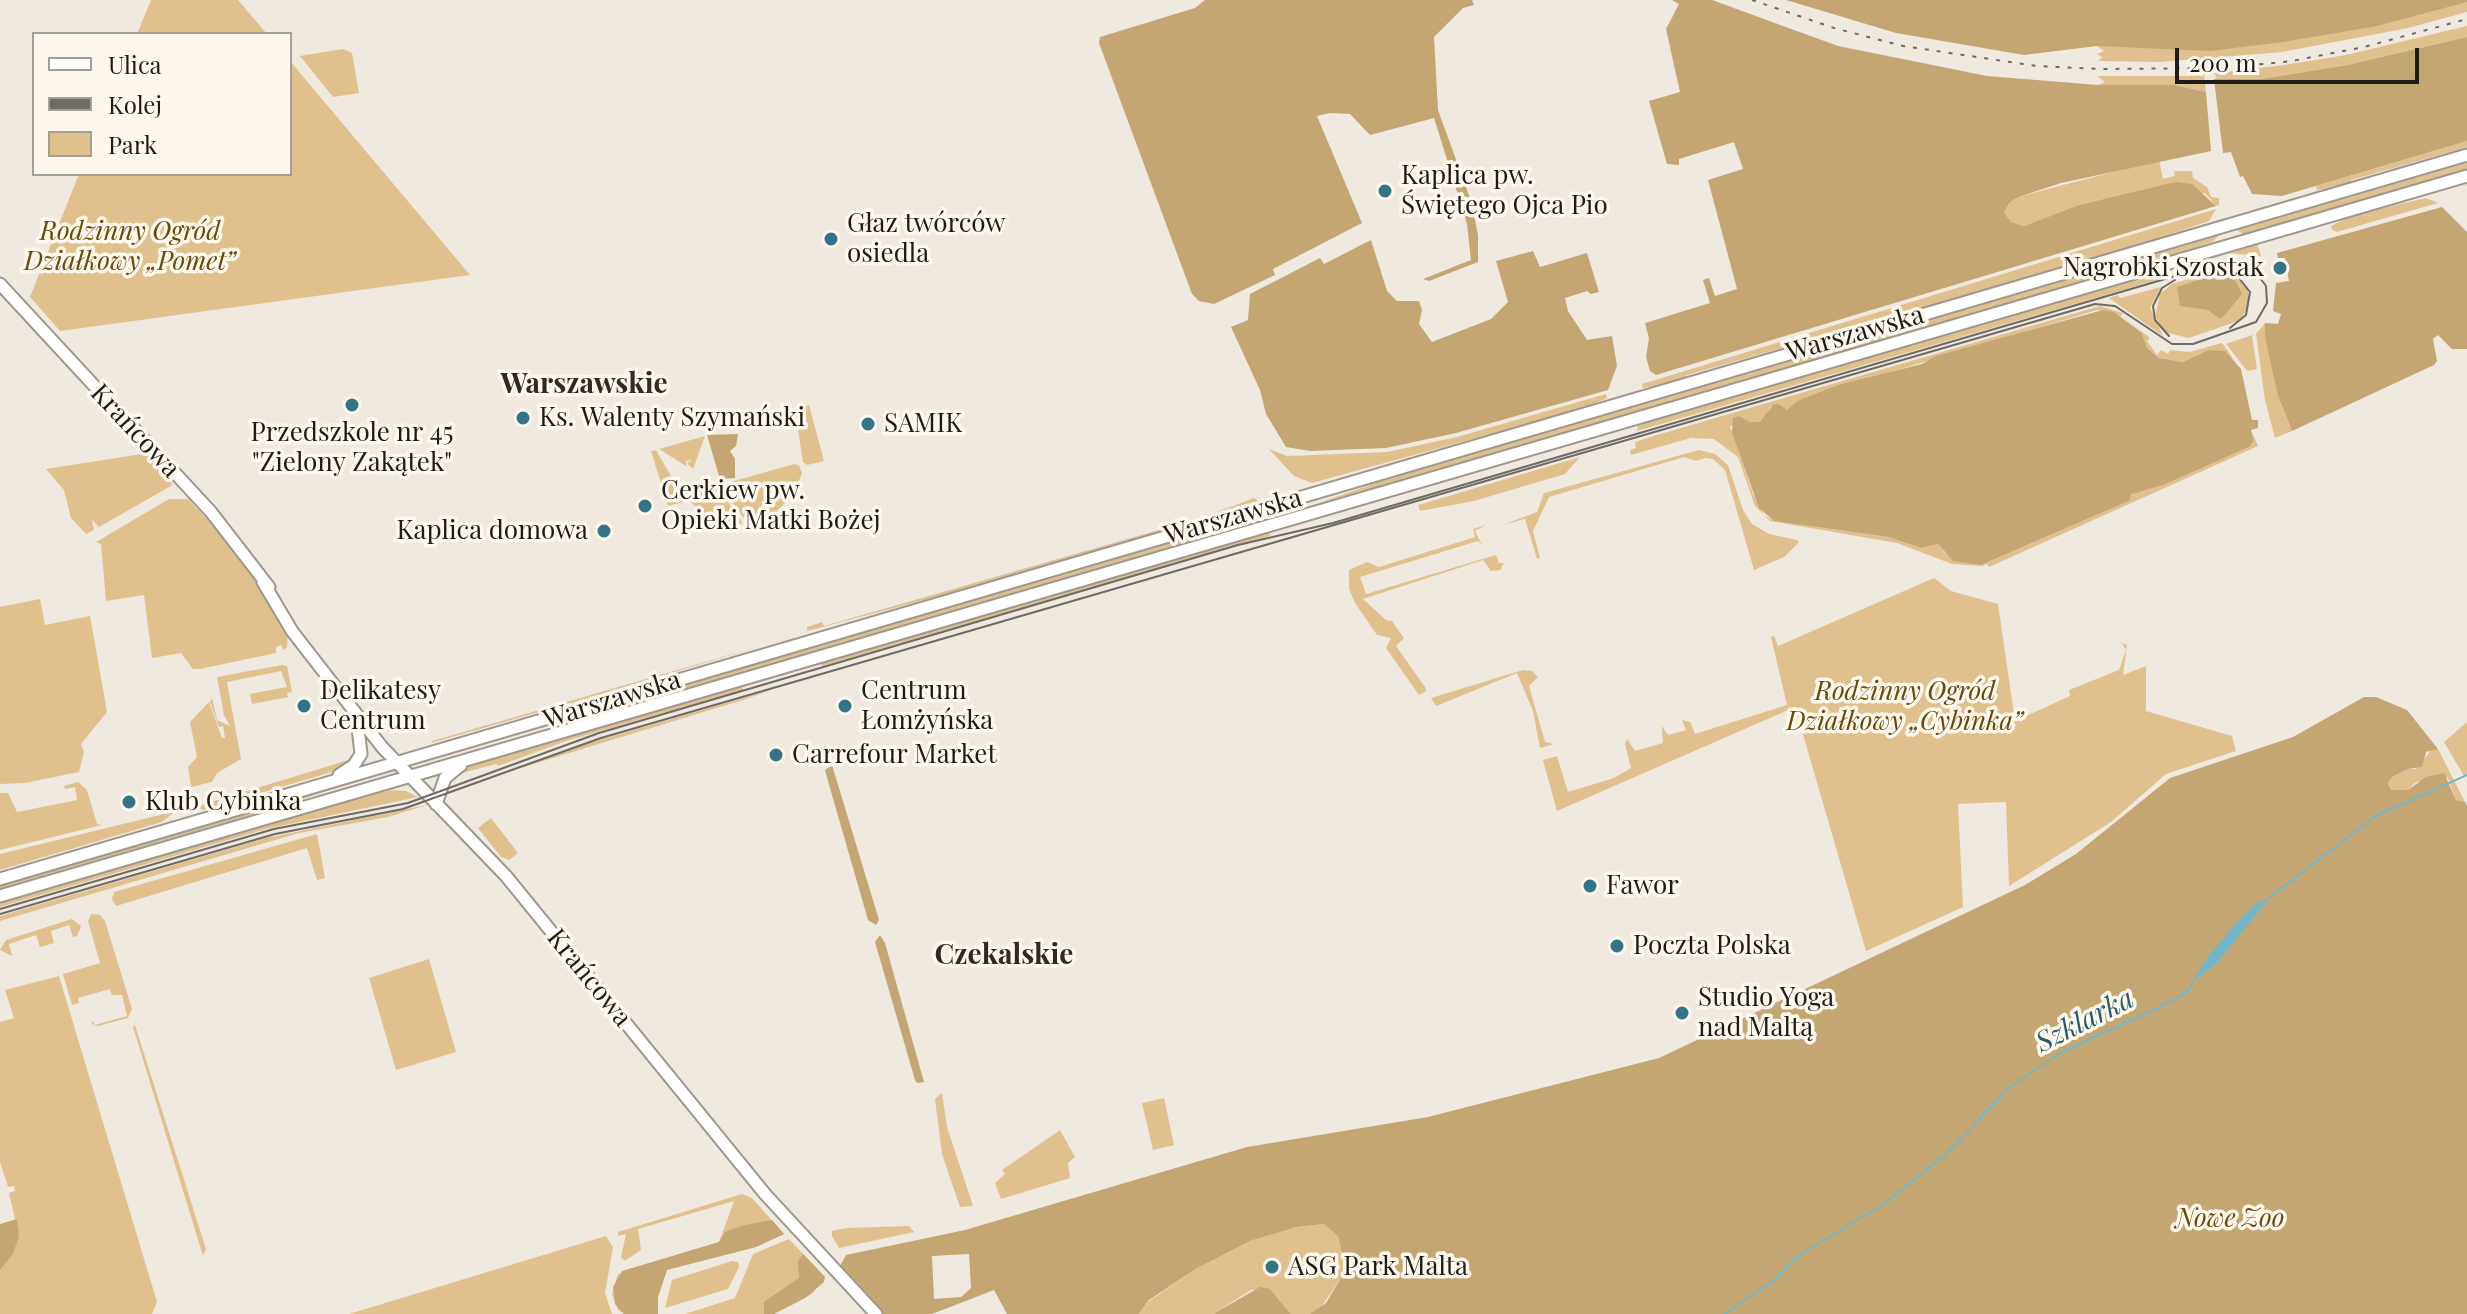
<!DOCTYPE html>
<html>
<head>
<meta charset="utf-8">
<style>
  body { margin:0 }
  #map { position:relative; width:2467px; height:1314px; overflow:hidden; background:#efe9e0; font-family:"Playfair Display",serif }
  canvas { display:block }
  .legend { position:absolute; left:32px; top:32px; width:260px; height:144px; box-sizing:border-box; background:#fdf7ed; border:2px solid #a49f98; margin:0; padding:10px 14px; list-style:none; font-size:24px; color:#1e1c18 }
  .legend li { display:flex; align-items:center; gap:16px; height:40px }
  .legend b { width:40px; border:2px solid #a49f98 }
  .scale { position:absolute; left:2175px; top:48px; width:244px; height:36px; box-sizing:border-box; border:4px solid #1e1c18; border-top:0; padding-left:10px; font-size:24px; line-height:28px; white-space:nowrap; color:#1e1c18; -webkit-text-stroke:6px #fdf7ed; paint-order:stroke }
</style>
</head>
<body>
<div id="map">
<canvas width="2467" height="1314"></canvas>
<ul class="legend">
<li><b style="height:10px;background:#fff"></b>Ulica</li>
<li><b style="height:10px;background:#6e6a64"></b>Kolej</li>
<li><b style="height:22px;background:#e0c18e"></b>Park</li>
</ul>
<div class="scale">200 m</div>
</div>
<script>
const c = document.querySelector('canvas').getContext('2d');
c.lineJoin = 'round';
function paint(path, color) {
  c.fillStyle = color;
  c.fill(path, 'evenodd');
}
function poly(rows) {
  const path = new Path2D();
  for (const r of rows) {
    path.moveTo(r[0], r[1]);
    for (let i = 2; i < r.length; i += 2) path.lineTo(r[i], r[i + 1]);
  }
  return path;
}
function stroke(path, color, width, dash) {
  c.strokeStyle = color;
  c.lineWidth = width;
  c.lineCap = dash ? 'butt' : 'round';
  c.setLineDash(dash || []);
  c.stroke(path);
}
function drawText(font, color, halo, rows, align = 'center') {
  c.font = font + ' "Playfair Display",serif';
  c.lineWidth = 7;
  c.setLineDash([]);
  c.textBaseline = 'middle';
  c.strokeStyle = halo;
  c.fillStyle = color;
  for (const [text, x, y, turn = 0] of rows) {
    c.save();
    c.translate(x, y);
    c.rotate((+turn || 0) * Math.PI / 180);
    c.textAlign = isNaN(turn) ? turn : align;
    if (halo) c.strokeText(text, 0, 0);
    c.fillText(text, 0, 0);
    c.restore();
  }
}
paint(poly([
  [151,0,238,0,267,34,137,34],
  [2467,2,2467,12,2408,28,2282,52,2160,62,2098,61,2102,57,2097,54,2104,51,2097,46,2226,48],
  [2467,26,2467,37,2347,65,2262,79,2216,79,2215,74,2204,75,2206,92,2175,85,2098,85,2105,82,2097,76,2194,76,2284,65,2346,55],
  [343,49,352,53,359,93,333,97,300,56],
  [290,61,470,275,60,331,30,297,79,174,290,174],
  [2467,141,2467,147,2351,180,2350,184,2317,190,2316,186],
  [2159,160,2163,179,2175,176,2174,171,2192,171,2193,178,2207,187,2211,197,2219,198,2219,205,2216,206,2205,193,2076,206,2024,226,2011,222,2004,212,2010,202,2021,196],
  [2467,160,2467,171,2246,236,2234,228],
  [2426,198,2438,203,2337,232,2332,230,2331,226,2352,215],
  [2216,209,2209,221,2127,249,1687,375,1684,380,1643,388,1642,384],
  [2221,234,2212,242,2124,271,1444,471,1319,503,1429,464],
  [2257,243,2261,256,2229,253,2163,273,2164,278,1637,431,1638,424],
  [2215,271,2237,276,2248,290,2248,306,2241,320,2189,338,2164,332,2155,316,2160,294,2172,284],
  [2161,287,2150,308,2163,336,2109,298,2118,295,2120,298],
  [2100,306,2123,313,2121,316,2150,338,2147,341,2157,355,2161,350,2168,354,2170,350,2190,352,2221,343,2224,345,2238,366,2232,358,2201,354,2183,362,2159,358,2147,348,2142,333,2121,316,2097,310,1818,394,1797,401,1787,410,1770,407,1766,419,1760,422,1730,426,1753,494,1764,515,1774,521,1888,537,1921,548,1938,544,1946,554,1981,565,2129,501,2133,493,2166,484,2249,447,2254,441,2252,432,2258,446,1989,567,1987,564,1982,566,1952,564,1897,543,1770,521,1755,506,1738,457,1714,439,1691,438,1631,455,1630,450,1636,448,1635,442,1650,437],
  [2265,323,2278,396,2292,431,2275,438,2265,400,2256,334],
  [2252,335,2257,369,2247,371,2226,344],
  [1606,394,1607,398,1585,408,1312,483,1294,476,1269,449,1287,456,1387,452,1457,437],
  [809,405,824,461,807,465,803,462,795,409],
  [705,436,693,469,687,463,692,460,686,461,686,466,659,449],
  [656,450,682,495,684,502,668,506,651,451],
  [1699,450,1715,454,1728,465,1743,510,1752,524,1769,534,1797,540,1799,542,1784,557,1754,570,1725,470,1713,459,1705,458,1696,461,1684,457,1549,497,1533,531,1540,558,1537,559,1525,519,1505,524,1537,512,1544,493],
  [148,453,173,480,171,486,99,527,92,520,94,530,86,534,71,518,64,490,46,469],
  [1580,457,1565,474,1474,501,1420,511,1418,505],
  [794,464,799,465,802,474,791,497,774,514,748,524,724,490,724,484],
  [716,487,719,489,743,524,714,519,688,501,688,495],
  [1254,498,1260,502,1246,508,1011,577,800,633,807,631,807,627,822,622,824,626,1204,517],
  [169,499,188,499,221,534,269,597,288,633,287,647,283,650,281,645,276,647,276,653,200,669,193,669,181,653,152,658,144,595,106,601,101,544,96,542],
  [1263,513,1263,516,1146,555,567,725,437,761,566,724,589,712],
  [1486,525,1475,531,1482,545,1478,541,1360,577,1366,594,1496,555,1499,563,1504,563,1500,570,1491,571,1483,560,1363,599,1386,620,1392,621,1404,638,1396,646,1425,687,1426,691,1419,695,1386,648,1391,638,1377,635,1355,603,1349,589,1349,570,1367,562,1379,567,1475,537,1473,529],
  [1269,533,1270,536,822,666,820,661,1154,561],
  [1934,578,1951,591,1998,604,2015,721,2070,696,2069,690,2119,670,2126,650,2122,643,2127,645,2123,675,2146,666,2146,711,2232,736,2236,751,2166,774,2111,822,2009,886,2006,802,1958,804,1963,907,1866,951,1795,707,1557,811,1543,760,1557,756,1568,792,1614,778,1631,768,1625,744,1627,739,1635,751,1663,743,1662,726,1668,735,1686,730,1682,720,1690,722,1695,734,1787,705,1771,637,1774,636,1778,646],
  [40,599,45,625,90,616,107,712,81,744,84,752,79,772,25,783,0,784,0,607],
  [760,646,609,692,431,743,432,741],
  [282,665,287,666,292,692,287,693,288,697,252,704,250,694,287,687,281,671,227,682,241,759,217,773,212,782,191,787,188,767,197,757,190,722,209,702,222,738,225,738,223,726,219,727,210,702,212,698,217,720,230,726,224,715,217,677],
  [1523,670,1532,671,1538,677,1529,686,1545,742,1554,744,1540,748,1533,711,1517,673,1436,706,1431,698],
  [742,686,743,690,566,741,498,766,496,764,451,776,462,769,590,727,711,692],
  [771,690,746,699,507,772,586,744],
  [2467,722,2467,774,2464,776,2444,742],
  [2432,749,2438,749,2465,802,2456,800,2448,778,2416,782,2408,790,2391,790,2388,783,2392,777,2408,769,2416,769],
  [355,758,332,772,203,810,195,807],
  [370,776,238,821,0,891,0,883],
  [78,782,87,790,97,824,102,825,0,850,0,793,8,793,17,812,77,800,75,787,65,789,64,786],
  [391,790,406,791,418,797,266,829,0,907,0,900,241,829],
  [427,805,388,817,299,833,0,921,0,916,266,838],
  [168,813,173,813,162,822,0,870,0,854],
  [491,818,518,853,509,860,501,857,478,828],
  [317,834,325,878,317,880,307,848,116,906,112,899,114,892],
  [91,914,100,915,105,921,132,1009,128,1018,98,1026,92,1024,92,1020,95,1025,127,1016,122,995,112,995,110,989,78,998,79,1003,72,1005,63,974,100,963,88,921],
  [72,919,81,926,77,936,73,937,69,925,51,931,54,943,40,947,36,935,9,944,12,956,0,950,6,940],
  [429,959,456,1052,396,1070,369,978],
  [59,976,157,1302,152,1314,0,1314,0,1270,19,1236,9,1193,15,1191,14,1186,8,1187,0,1162,0,1022,14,1018,5,990],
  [135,1025,206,1249,203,1256,133,1027],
  [942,1093,947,1127,973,1206,960,1207,942,1154,935,1099],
  [1164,1098,1174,1145,1153,1150,1142,1103],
  [1060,1130,1075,1157,1068,1163,1070,1178,1001,1199,995,1183,1005,1174,1002,1170],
  [742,1194,752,1198,784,1234,756,1247,667,1269,658,1297,658,1314,624,1314,618,1310,612,1294,618,1274,719,1242,734,1201,638,1229,641,1250,625,1261,621,1257,626,1234,618,1236,618,1232],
  [1324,1224,1338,1235,1344,1263,1341,1278,1319,1310,1310,1314,1291,1314,1270,1289,1251,1290,1213,1314,1139,1314,1149,1301,1194,1270,1250,1241,1297,1227],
  [909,1226,914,1232,839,1248,832,1236,832,1231,846,1228],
  [606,1236,613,1247,605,1293,612,1314,349,1314],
  [789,1239,825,1277,812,1294,774,1314,685,1314,735,1298,753,1254],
  [732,1261,738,1262,739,1267,728,1289,665,1308,672,1280]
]), '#e0c18e');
paint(poly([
  [1205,0,1472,0,1474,5,1463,8,1434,37,1438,110,1471,201,1478,235,1478,262,1429,281,1423,279,1471,260,1467,224,1434,118,1370,135,1350,114,1330,113,1317,116,1362,223,1273,269,1275,275,1214,304,1199,301,1192,294,1099,43,1100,37,1195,8],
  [1672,0,1712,0,1838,46,1987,76,2098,85,2175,85,2206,92,2211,151,2061,183,2021,196,2010,202,2004,212,2011,222,2024,226,2076,206,2175,182,2192,184,2216,206,1656,375,1650,371,1646,357,1649,338,1645,323,1710,303,1703,280,1709,278,1715,296,1737,289,1708,180,1743,169,1734,142,1679,159,1679,165,1667,164,1649,101,1680,92,1666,29,1679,4],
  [1786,0,2467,0,2467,2,2377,26,2283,42,2210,51,2097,46,2024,55,1896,33],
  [2467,37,2467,141,2282,196,2252,194,2243,176,2240,177,2231,152,2223,153,2214,79,2262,79,2347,65],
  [2442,207,2467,232,2467,349,2452,349,2438,335,2433,339,2437,361,2434,365,2292,431,2278,396,2265,337,2265,323,2278,324,2281,314,2273,311,2276,283,2289,281,2285,258,2278,258,2277,253],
  [1371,240,1387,291,1397,301,1419,301,1422,310,1419,324,1432,342,1491,319,1508,302,1496,261,1533,251,1540,267,1587,253,1599,292,1591,294,1587,291,1565,298,1568,311,1587,340,1612,336,1617,366,1608,390,1456,433,1386,448,1310,451,1286,447,1266,414,1260,390,1231,327,1248,320,1250,294,1320,258,1324,264],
  [2219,273,2233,276,2242,294,2224,316,2220,319,2208,310,2180,306,2177,287],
  [2103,310,2114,312,2142,333,2147,348,2159,358,2183,362,2209,350,2225,351,2241,369,2252,420,2258,420,2258,428,2251,430,2254,441,2249,447,2166,484,2132,494,2129,501,1981,565,1953,561,1938,544,1921,548,1888,537,1774,521,1759,508,1732,433,1733,418,1739,416,1750,422,1760,422,1773,405,1778,404,1787,410,1797,401,1838,385,1922,364,1936,356],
  [738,434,736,446,730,451,735,459,735,478,720,479,707,435],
  [2364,697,2376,697,2407,710,2438,749,2426,752,2422,767,2408,769,2392,777,2388,783,2391,790,2408,790,2426,777,2444,773,2456,800,2465,802,2467,806,2467,1314,1310,1314,1326,1303,1341,1278,1344,1263,1338,1236,1324,1224,1297,1227,1250,1241,1194,1270,1149,1300,1139,1314,1007,1314,994,1290,932,1314,880,1314,872,1304,874,1302,840,1266,846,1255,965,1230,1247,1147,1428,1117,1659,1058,2025,885,2076,854,2170,778,2293,737],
  [969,1254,971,1288,961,1297,934,1299,932,1256],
  [832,765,879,920,876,925,868,920,830,788,825,770],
  [880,935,885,943,924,1082,917,1083,915,1080,875,942],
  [17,1219,19,1236,13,1254,0,1270,0,1224],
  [772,1220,784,1234,756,1247,667,1270,658,1297,658,1314,624,1314,615,1304,613,1287,622,1271,719,1242,725,1232,741,1226],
  [803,1254,825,1277,824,1282,805,1298,774,1314,764,1314,764,1302,799,1278,798,1261],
  [1260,1287,1270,1289,1291,1314,1213,1314]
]), '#c4a672');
paint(poly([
  [2270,897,2216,964,2191,983,2207,958,2238,921,2254,905]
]), '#70b7cc');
stroke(poly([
  [2269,898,2374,817,2467,775],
  [1725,1314,1773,1281,1798,1256,1885,1203,1946,1154,2011,1086,2062,1052,2158,1008,2184,994,2193,984]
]), '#70b7cc', 2);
const secondary = poly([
  [0,284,211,512,269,587],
  [263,582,292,631,382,747,506,876,765,1194,876,1314],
  [339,775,354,765,361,754,357,719],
  [436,804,445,778,461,765],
  [0,879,2467,155],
  [0,896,2467,176]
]);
stroke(secondary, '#9d978e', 15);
stroke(secondary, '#fff', 11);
stroke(poly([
  [2214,270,2235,273,2250,292,2246,315,2230,328],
  [2169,336,2155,320,2153,306,2162,288,2175,280],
  [0,909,274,829,408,803,599,733,1238,545,1333,523,2223,262,2237,261,2251,266,2266,286,2267,303,2256,322,2193,344,2172,344,2115,306,2095,304,601,738,403,809,275,834,0,914]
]), '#6e6a64', 2);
stroke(poly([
  [1752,0,1834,28,1903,46,2037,66,2100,69,2224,68,2292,61,2364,47,2467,19]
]), '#6e6a64', 2, [4, 8]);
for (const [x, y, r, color] of [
  [1385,191,8,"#327486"],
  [831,239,8,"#327486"],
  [2280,268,8,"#327486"],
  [352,405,8,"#327486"],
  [523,418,8,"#327486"],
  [868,424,8,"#327486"],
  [645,506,8,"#327486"],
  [604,531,8,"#327486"],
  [304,706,8,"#327486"],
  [845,706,8,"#327486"],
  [776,755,8,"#327486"],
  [129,802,8,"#327486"],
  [1590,886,8,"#327486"],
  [1617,946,8,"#327486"],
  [1682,1013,8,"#327486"],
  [1272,1267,8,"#327486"]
]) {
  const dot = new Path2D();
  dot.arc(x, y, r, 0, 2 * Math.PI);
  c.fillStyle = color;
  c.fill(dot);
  stroke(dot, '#fdf7ed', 3);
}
drawText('26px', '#1e1c18', '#fdf7ed', [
  ["Kaplica pw.",1401,176],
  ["Świętego Ojca Pio",1401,206],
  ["Głaz twórców",847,224],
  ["osiedla",847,254],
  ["Nagrobki Szostak",2264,268,"right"],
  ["Ks. Walenty Szymański",539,418],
  ["SAMIK",884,424],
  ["Przedszkole nr 45",352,433,"center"],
  ["\"Zielony Zakątek\"",352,463,"center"],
  ["Cerkiew pw.",661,491],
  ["Opieki Matki Bożej",661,521],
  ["Kaplica domowa",588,531,"right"],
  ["Delikatesy",320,691],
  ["Centrum",320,721],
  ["Centrum",861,691],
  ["Łomżyńska",861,721],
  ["Carrefour Market",792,755],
  ["Klub Cybinka",145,802],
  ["Fawor",1606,886],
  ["Poczta Polska",1633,946],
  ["Studio Yoga",1698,998],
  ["nad Maltą",1698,1028],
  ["ASG Park Malta",1288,1267]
], 'left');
drawText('italic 26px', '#684906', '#fdf7ed', [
  ["Rodzinny Ogród",130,232],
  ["Działkowy „Pomet”",130,262],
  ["Rodzinny Ogród",1905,692],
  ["Działkowy „Cybinka”",1905,722],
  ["Nowe Zoo",2230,1219]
]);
drawText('26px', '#1e1c18', '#fdf7ed', [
  ["Warszawska",1855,334,-16],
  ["Krańcowa",135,431,47],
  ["Warszawska",1233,517,-16],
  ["Warszawska",612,700,-17],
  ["Krańcowa",589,978,51]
]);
drawText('bold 28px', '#2f2b24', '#fdf7ed', [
  ["Warszawskie",584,384],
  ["Czekalskie",1004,955]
]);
drawText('italic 28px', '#225d6c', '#fdf7ed', [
  ["Szklarka",2085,1021,-27]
]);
</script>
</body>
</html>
